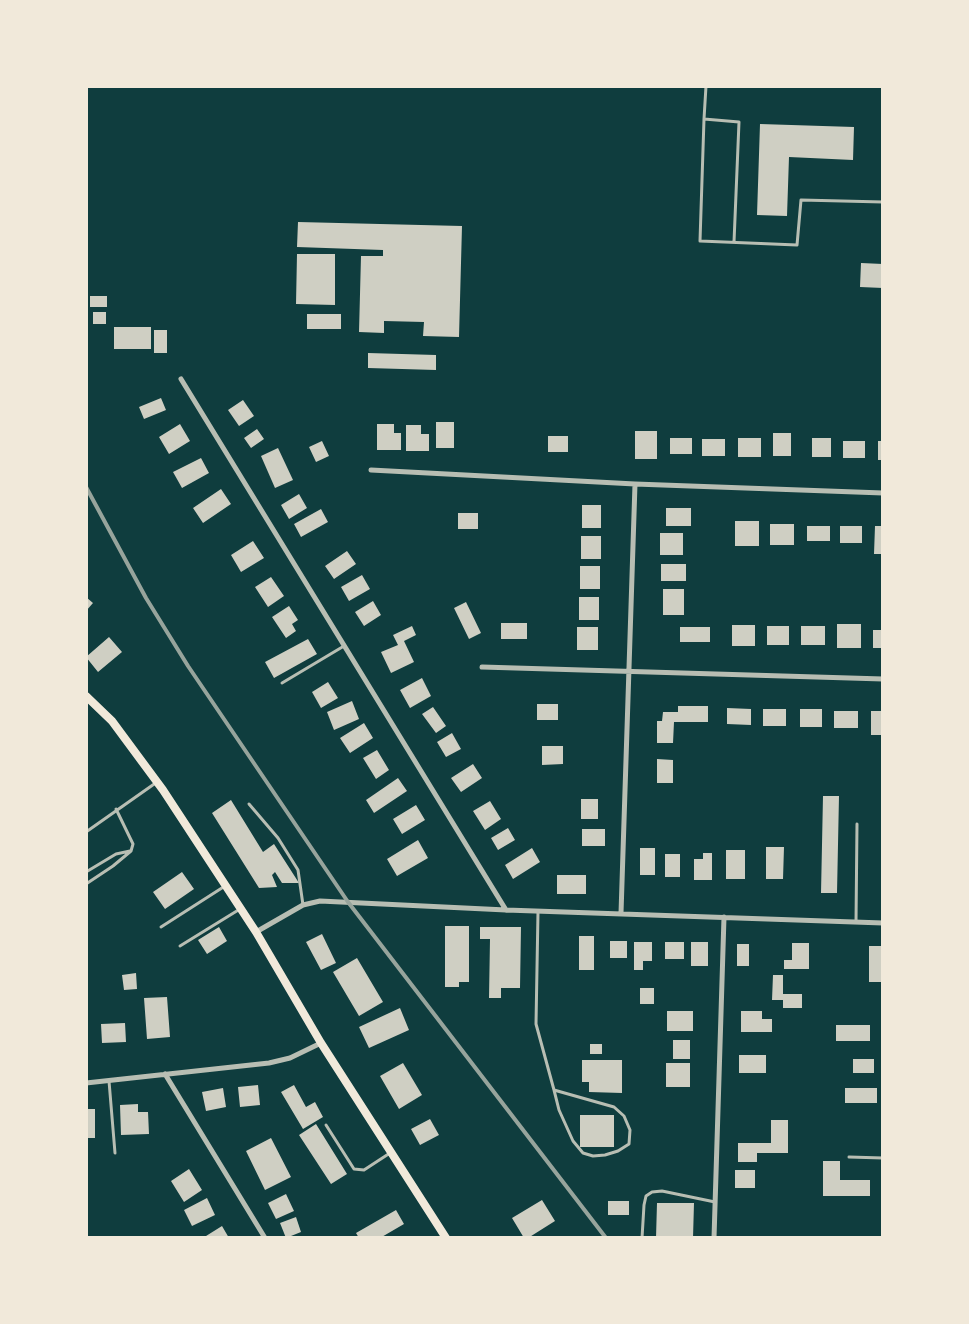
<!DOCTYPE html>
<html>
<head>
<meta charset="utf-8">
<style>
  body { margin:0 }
  #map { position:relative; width:969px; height:1324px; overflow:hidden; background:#0f3d3e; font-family:"Fira Sans Condensed",sans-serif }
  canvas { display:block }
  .frame { position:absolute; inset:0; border:88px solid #f1e9da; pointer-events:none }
</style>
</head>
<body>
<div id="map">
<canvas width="969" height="1324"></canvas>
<div class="frame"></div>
</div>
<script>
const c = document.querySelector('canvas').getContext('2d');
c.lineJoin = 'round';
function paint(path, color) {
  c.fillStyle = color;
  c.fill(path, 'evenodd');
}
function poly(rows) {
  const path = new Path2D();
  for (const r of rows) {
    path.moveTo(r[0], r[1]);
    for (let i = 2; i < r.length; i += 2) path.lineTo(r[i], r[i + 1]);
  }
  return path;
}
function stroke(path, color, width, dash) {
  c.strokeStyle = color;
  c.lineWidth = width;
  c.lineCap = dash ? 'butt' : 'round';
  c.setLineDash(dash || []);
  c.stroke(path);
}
paint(poly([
  [760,124,854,127,853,160,789,157,787,216,757,215],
  [298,222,462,226,459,337,423,336,424,322,384,321,384,333,359,332,361,256,383,256,383,250,297,247],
  [297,254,335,254,335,305,296,304],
  [861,263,883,264,883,288,860,287],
  [90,296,107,296,107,307,90,307],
  [93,312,106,312,106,324,93,324],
  [307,314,341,314,341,329,307,329],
  [114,327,151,327,151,349,114,349],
  [154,330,167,330,167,353,154,353],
  [368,353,436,355,436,370,368,368],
  [161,398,166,410,144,419,139,407],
  [243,400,254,416,239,426,228,410],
  [436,422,454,422,454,448,436,448],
  [180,424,190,441,169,454,159,437],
  [377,424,394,424,394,433,401,433,401,450,377,450],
  [406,425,421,425,421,434,429,434,429,451,406,451],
  [257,429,264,439,251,448,244,438],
  [635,431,657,431,657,459,635,459],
  [773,433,791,433,791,456,773,456],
  [548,436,568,436,568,452,548,452],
  [670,438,692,438,692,454,670,454],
  [738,438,761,438,761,457,738,457],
  [812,438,831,438,831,457,812,457],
  [702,439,725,439,725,456,702,456],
  [322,441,329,456,316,462,309,447],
  [843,441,865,441,865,458,843,458],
  [878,441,883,441,883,460,878,460],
  [278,448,293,480,275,488,261,456],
  [201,458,209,473,182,488,173,472],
  [221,489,231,504,203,523,193,508],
  [299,494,307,508,289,519,281,505],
  [582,505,601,505,601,528,582,528],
  [666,508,691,508,691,526,666,526],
  [321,509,328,522,301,537,294,524],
  [458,513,478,513,478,529,458,529],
  [735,521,759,521,759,546,735,546],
  [770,524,794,524,794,545,770,545],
  [807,526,830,526,830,541,807,541],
  [840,526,862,526,862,543,840,543],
  [875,526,883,526,883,554,874,554],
  [660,533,683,533,683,555,660,555],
  [581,536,601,536,601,559,581,559],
  [253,541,264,558,241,572,231,555],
  [347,551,356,564,334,579,325,566],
  [661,564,686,564,686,581,661,581],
  [580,566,600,566,600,589,580,589],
  [362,575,370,589,349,601,341,587],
  [271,577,284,596,268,607,255,587],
  [663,589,684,589,684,615,663,615],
  [86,597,93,603,86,611],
  [579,597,599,597,599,620,579,620],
  [373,601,381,615,364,626,355,612],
  [466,602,481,633,469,639,454,608],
  [289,606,298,620,292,624,296,631,286,638,272,617],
  [501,623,527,623,527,639,501,639],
  [837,624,861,624,861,648,837,648],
  [732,625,755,625,755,646,732,646],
  [412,626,416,635,404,641,414,662,391,673,381,652,398,645,393,635],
  [767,626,789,626,789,645,767,645],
  [801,626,825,626,825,645,801,645],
  [577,627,598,627,598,650,577,650],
  [680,627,710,627,710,642,680,642],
  [873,630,883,630,883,648,873,648],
  [109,637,122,652,98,672,86,657],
  [308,639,317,654,274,678,265,662],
  [422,678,431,696,410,708,400,690],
  [328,682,338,698,321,708,312,692],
  [352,701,359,719,334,730,327,712],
  [537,704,558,704,558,720,537,720],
  [678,706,708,706,708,722,674,722,673,743,657,743,657,721,662,721,663,712,678,712],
  [433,707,446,726,436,733,422,714],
  [727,708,751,709,751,725,727,724],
  [763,709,786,709,786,726,763,726],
  [800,709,822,709,822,727,800,727],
  [834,711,858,711,858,728,834,728],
  [871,711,883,711,881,735,871,735],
  [364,723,373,738,350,753,340,738],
  [452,733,461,749,446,757,437,742],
  [542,746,563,746,563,764,542,765],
  [377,750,389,770,376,779,363,758],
  [657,759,673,760,673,783,657,783],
  [473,764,482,778,461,792,451,778],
  [398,778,407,791,374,813,366,800],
  [823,796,839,796,837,893,821,893],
  [581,799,598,799,598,819,581,819],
  [231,800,263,852,274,844,299,883,282,883,275,872,272,875,277,887,259,888,212,813],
  [490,801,501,819,485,830,473,811],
  [416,805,425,820,402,834,393,819],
  [508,828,515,840,498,850,491,838],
  [582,829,605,829,605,846,582,846],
  [418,840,428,858,397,876,387,859],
  [766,847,784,847,783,879,766,879],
  [532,848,540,862,513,879,505,865],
  [640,848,655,848,655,875,640,875],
  [726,850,745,850,745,879,726,879],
  [703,853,712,853,712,880,694,880,694,859,703,859],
  [665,854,680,854,680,877,665,877],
  [182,872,194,889,165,909,153,892],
  [557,875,586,875,586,894,557,894],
  [445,926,469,926,469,982,459,982,459,987,445,987],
  [219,927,227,941,207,954,198,940],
  [480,927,521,927,520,988,501,988,501,998,489,998,490,939,480,939],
  [322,934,336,963,321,970,306,942],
  [579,936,594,936,594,970,579,970],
  [610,941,627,941,627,958,610,958],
  [634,942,652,942,652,961,643,961,643,970,634,970],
  [665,942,684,942,684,959,665,959],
  [691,942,708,942,708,966,691,966],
  [792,943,809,943,809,969,784,969,784,960,792,960],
  [737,944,749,944,749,966,737,966],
  [869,946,883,946,883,982,869,982],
  [357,958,383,1002,359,1016,333,972],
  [136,973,137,989,124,990,122,975],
  [773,975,783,975,783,994,802,994,802,1008,783,1008,783,1000,772,1000],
  [640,988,654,988,654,1004,640,1004],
  [167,997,170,1037,147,1039,144,998],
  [400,1008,409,1030,369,1048,359,1027],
  [667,1011,693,1011,693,1031,667,1031],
  [741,1011,762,1011,762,1019,772,1019,772,1032,741,1032],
  [125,1023,126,1042,102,1043,101,1024],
  [836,1025,870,1025,870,1041,836,1041],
  [673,1040,690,1040,690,1059,673,1059],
  [590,1044,602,1044,602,1054,590,1054],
  [739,1055,766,1055,766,1073,739,1073],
  [853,1059,874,1059,874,1073,853,1073],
  [582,1060,622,1060,622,1093,589,1092,589,1082,582,1082],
  [403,1063,422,1095,399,1109,380,1076],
  [666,1063,690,1063,690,1087,666,1087],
  [258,1085,260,1105,240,1107,238,1087],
  [294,1085,306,1107,315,1102,323,1117,303,1129,281,1092],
  [223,1088,226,1107,206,1111,202,1092],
  [845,1088,877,1088,877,1103,845,1103],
  [138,1104,138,1112,148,1112,149,1134,121,1135,120,1105],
  [86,1109,95,1109,95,1138,86,1138],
  [580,1115,614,1115,614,1147,580,1147],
  [430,1119,439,1135,420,1145,411,1129],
  [771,1120,788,1120,788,1153,757,1153,757,1162,738,1162,738,1143,771,1143],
  [316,1124,347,1174,331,1184,299,1135],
  [271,1138,291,1177,265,1190,246,1151],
  [823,1161,840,1161,840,1180,870,1180,870,1196,823,1196],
  [189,1169,202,1190,184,1202,171,1181],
  [735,1170,755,1170,755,1188,735,1188],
  [286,1194,294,1211,276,1219,268,1203],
  [207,1198,215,1215,192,1226,184,1210],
  [542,1200,555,1221,528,1238,524,1238,512,1218],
  [608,1201,629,1201,629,1215,608,1215],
  [657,1203,694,1203,693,1238,656,1238],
  [396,1210,404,1224,380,1238,359,1238,356,1233],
  [296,1217,301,1232,286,1238,280,1223],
  [222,1226,229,1238,207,1238,206,1236]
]), '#cfcfc3');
stroke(poly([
  [704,119,706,86],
  [734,242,739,122,704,119,700,241,797,245,801,200,883,202],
  [282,683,344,646],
  [249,804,278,838,298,870,303,905],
  [86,832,157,782],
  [86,872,116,854,130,851],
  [86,884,113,866,131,851,133,844,116,809],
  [538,912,536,1024,554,1090,559,1110,573,1141,583,1153,593,1156,605,1155,618,1151,629,1144,630,1130,624,1116,614,1107,554,1090],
  [856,922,857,824],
  [161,927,225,886],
  [180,946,240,909],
  [109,1081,115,1153],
  [326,1125,354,1169,364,1170,390,1153],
  [849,1157,883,1158],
  [642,1238,644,1205,646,1196,652,1192,662,1191,715,1202]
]), '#b8beb3', 3);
stroke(poly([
  [181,379,506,910],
  [371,470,635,484,883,493],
  [482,667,883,679],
  [621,913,635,484],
  [256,932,303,905,320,901,506,910,883,923],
  [165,1074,265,1238],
  [86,1083,269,1063,290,1058,321,1043],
  [714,1238,724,917]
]), '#b8beb3', 5);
stroke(poly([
  [86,696,112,721,163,790,256,932,321,1043,446,1238]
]), '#f1e9da', 8);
stroke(poly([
  [86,487,146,598,188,666,348,902,606,1238]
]), '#97a49c', 4);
</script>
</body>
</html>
